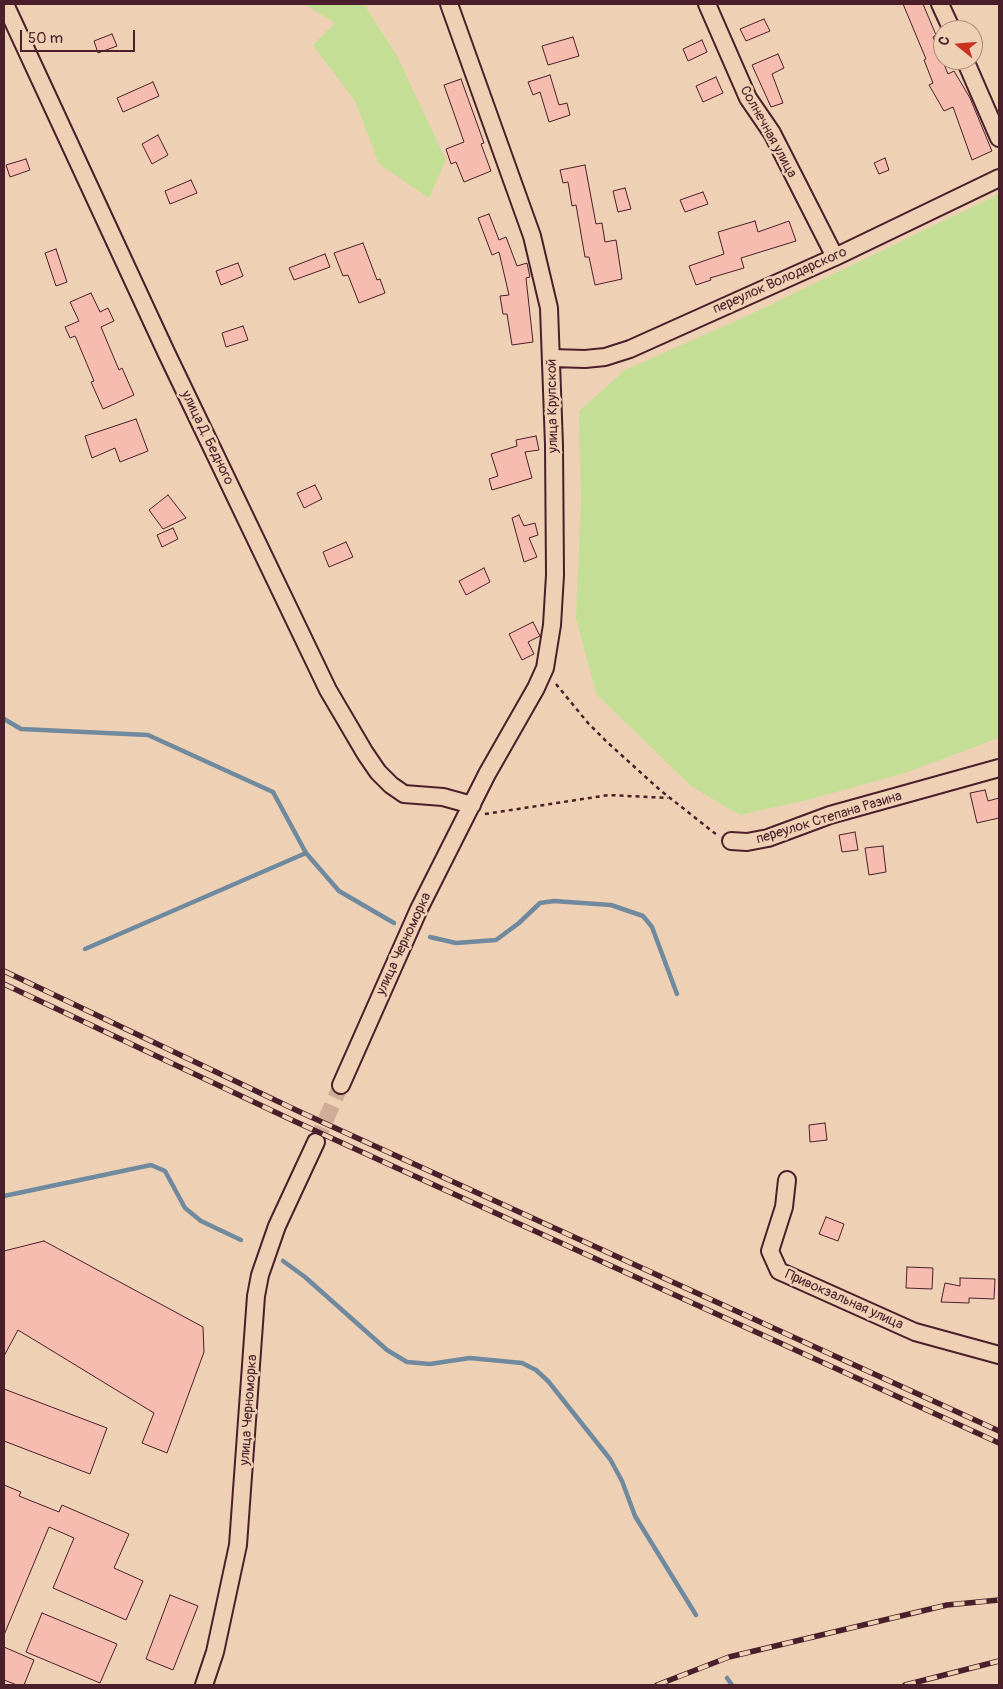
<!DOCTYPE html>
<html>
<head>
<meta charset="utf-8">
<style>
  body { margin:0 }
  #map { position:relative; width:1003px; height:1689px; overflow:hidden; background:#eed1b4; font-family:Pangolin,sans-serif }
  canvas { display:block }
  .frame { position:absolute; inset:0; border:5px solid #4a1f2b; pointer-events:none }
  .north { position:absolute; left:933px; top:20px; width:50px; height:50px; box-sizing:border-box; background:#eed1b4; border:1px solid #ac8a7d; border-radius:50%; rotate:287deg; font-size:14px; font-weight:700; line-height:20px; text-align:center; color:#4a1f2b }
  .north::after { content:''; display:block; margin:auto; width:18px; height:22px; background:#c8321e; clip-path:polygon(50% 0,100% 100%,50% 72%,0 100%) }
  .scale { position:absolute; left:20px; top:30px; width:115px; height:22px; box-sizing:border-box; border:2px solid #4a1f2b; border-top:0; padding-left:6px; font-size:15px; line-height:18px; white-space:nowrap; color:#4a1f2b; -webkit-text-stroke:4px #eed1b4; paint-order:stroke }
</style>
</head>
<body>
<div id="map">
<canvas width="1003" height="1689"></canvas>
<div class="frame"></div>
<div class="north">С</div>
<div class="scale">50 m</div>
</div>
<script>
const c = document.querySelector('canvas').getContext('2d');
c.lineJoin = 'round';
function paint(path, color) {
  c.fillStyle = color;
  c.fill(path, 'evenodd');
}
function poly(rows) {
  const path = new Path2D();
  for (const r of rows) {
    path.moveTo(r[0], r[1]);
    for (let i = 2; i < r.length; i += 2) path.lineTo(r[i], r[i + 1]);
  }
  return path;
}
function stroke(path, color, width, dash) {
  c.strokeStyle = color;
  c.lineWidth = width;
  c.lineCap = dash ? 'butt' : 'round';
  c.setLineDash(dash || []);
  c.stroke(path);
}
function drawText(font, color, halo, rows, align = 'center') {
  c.font = font + ' Pangolin,sans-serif';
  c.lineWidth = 5;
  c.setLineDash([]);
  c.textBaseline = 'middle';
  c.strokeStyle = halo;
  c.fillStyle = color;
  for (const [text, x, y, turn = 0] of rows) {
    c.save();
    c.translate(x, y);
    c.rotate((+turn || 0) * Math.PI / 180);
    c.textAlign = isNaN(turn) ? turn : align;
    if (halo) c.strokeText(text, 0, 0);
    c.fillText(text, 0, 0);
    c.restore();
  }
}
paint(poly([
  [304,4,364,4,397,56,446,160,429,198,379,164,355,101,313,45,335,23],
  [999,194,999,738,902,774,807,800,740,815,692,787,596,694,576,618,581,501,579,411,625,370,747,316]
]), '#c5de95');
stroke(poly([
  [4,719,21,729,148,735,273,792,306,853,339,891,394,923],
  [430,937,456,943,496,940,519,923,540,903,554,901,611,905,643,916,652,927,677,994],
  [85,949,306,853],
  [4,1196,151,1165,165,1171,185,1208,201,1221,241,1240],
  [283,1261,305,1277,387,1350,407,1362,430,1364,470,1358,522,1363,536,1370,548,1381,610,1459,622,1481,635,1516,696,1615],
  [727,1678,732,1685]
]), '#6f899e', 4.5);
const building = poly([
  [903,4,923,4,936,35,933,37,948,74,954,71,970,98,992,151,972,160,953,107,944,111,929,85,933,83,924,60,926,59,903,4],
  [764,19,770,31,746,41,740,29,764,19],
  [112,34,117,46,98,53,94,41,112,34],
  [573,37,579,56,548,65,542,46,573,37],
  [702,40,707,52,688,61,683,49,702,40],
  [778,54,784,68,772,74,783,103,771,107,752,65,778,54],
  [550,75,559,105,567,103,570,115,549,122,540,92,533,95,528,82,550,75],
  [716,77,723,93,703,102,696,86,716,77],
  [461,79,484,143,481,144,491,171,464,182,456,162,451,164,446,149,464,142,444,85,461,79],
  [153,82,159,96,123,112,117,98,153,82],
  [158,135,168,155,152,164,142,144,158,135],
  [885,158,889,170,879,174,874,163,885,158],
  [26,159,30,170,10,177,6,165,26,159],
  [585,165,596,224,602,223,605,242,616,240,622,279,595,285,589,257,585,257,576,205,572,206,568,182,563,183,560,170,585,165],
  [191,180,197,193,170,204,165,191,191,180],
  [625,188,631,209,618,212,613,191,625,188],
  [703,192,708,204,685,212,680,200,703,192],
  [489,214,499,240,506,237,517,266,527,263,530,277,526,278,533,342,512,345,507,314,503,314,500,296,509,295,499,252,492,255,478,218,489,214],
  [755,221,758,232,789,221,796,241,741,258,744,268,710,278,711,280,696,285,689,266,724,254,718,232,755,221],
  [363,243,377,280,380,279,385,293,359,303,348,275,343,276,334,253,363,243],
  [56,249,67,282,56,286,45,253,56,249],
  [325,254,330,267,294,280,289,268,325,254],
  [238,263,243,276,221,285,216,271,238,263],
  [91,293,100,312,108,308,114,321,101,327,119,370,122,368,134,395,103,409,91,382,94,381,76,338,75,336,70,338,65,327,79,321,70,302,91,293],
  [243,326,248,340,226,347,222,333,243,326],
  [136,419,148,451,120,462,115,448,92,458,85,436,136,419],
  [536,436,539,450,525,452,532,478,492,490,489,479,498,476,491,454,517,446,516,440,536,436],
  [315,485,322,499,304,508,297,493,315,485],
  [168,495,186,518,163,529,149,510,168,495],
  [519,515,524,526,535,523,538,535,529,538,537,557,524,562,512,518,519,515],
  [173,528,178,539,162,547,157,535,173,528],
  [346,542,353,557,329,567,323,552,346,542],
  [484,568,490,582,466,595,459,581,484,568],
  [533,622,540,636,528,642,534,654,522,660,509,634,533,622],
  [985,790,988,801,999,798,999,818,977,823,970,793,985,790],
  [855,832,858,850,842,852,839,835,855,832],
  [883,846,886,872,869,875,865,848,883,846],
  [825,1123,827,1140,810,1142,809,1125,825,1123],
  [826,1217,844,1224,838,1241,819,1234,826,1217],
  [44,1241,203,1327,204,1352,167,1453,142,1443,154,1413,18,1330,4,1356,4,1251,44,1241],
  [907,1267,933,1268,932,1289,906,1288,907,1267],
  [960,1278,995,1279,994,1299,969,1298,969,1303,941,1302,945,1283,960,1286,960,1278],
  [4,1389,107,1428,90,1474,4,1441,4,1389],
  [4,1485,21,1492,19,1496,59,1512,62,1505,129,1534,114,1568,143,1581,126,1620,53,1588,74,1538,49,1527,4,1635,4,1485],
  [170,1595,198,1606,173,1670,146,1659,170,1595],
  [42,1613,117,1644,100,1683,26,1652,42,1613],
  [4,1647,34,1660,24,1685,17,1685,4,1680,4,1647]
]);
paint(building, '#f6bcaf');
stroke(building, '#4a1f2b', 1);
stroke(poly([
  [316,1142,341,1085]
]), '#cdad99', 16, [16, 8]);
const minor = poly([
  [5,4,166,352,328,690,365,753,378,772,391,785,404,794,443,797,472,805],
  [707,4,748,98,772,133,835,257],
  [940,4,952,30],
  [965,60,999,138],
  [552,358,585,359,605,357,630,349,835,257,999,178],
  [731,841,747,842,768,838,830,815,999,768],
  [341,1085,419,909,487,774,536,688,545,668,552,625,555,575,554,445,549,308,532,236,449,4],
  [787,1180,784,1207,770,1251,779,1271,915,1332,999,1355],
  [204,1685,215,1652,238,1545,256,1296,260,1275,277,1226,316,1142]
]);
stroke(minor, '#4a1f2b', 20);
stroke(poly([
  [556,684,588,723,607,742,660,790,717,835],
  [485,814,609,795,668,798]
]), '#4a1f2b', 2.5, [4, 4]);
stroke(minor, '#eed1b4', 16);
const rail = poly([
  [4,971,298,1111,999,1431],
  [4,984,294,1121,999,1443],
  [657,1685,729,1657,947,1605,999,1600],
  [905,1685,999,1661]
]);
stroke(rail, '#4a1f2b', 5.5);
stroke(rail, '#eed1b4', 4, [11]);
drawText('14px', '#4a1f2b', '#eed1b4', [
  ["Солнечная улица",768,132,61],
  ["переулок Володарского",780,281,-24],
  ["улица Крупской",553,406,-91],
  ["улица Д. Бедного",207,438,64],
  ["переулок Степана Разина",829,818,-17],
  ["улица Черноморка",404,944,-65],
  ["Привокзальная улица",844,1300,24],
  ["улица Черноморка",249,1410,-86]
]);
</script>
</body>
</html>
